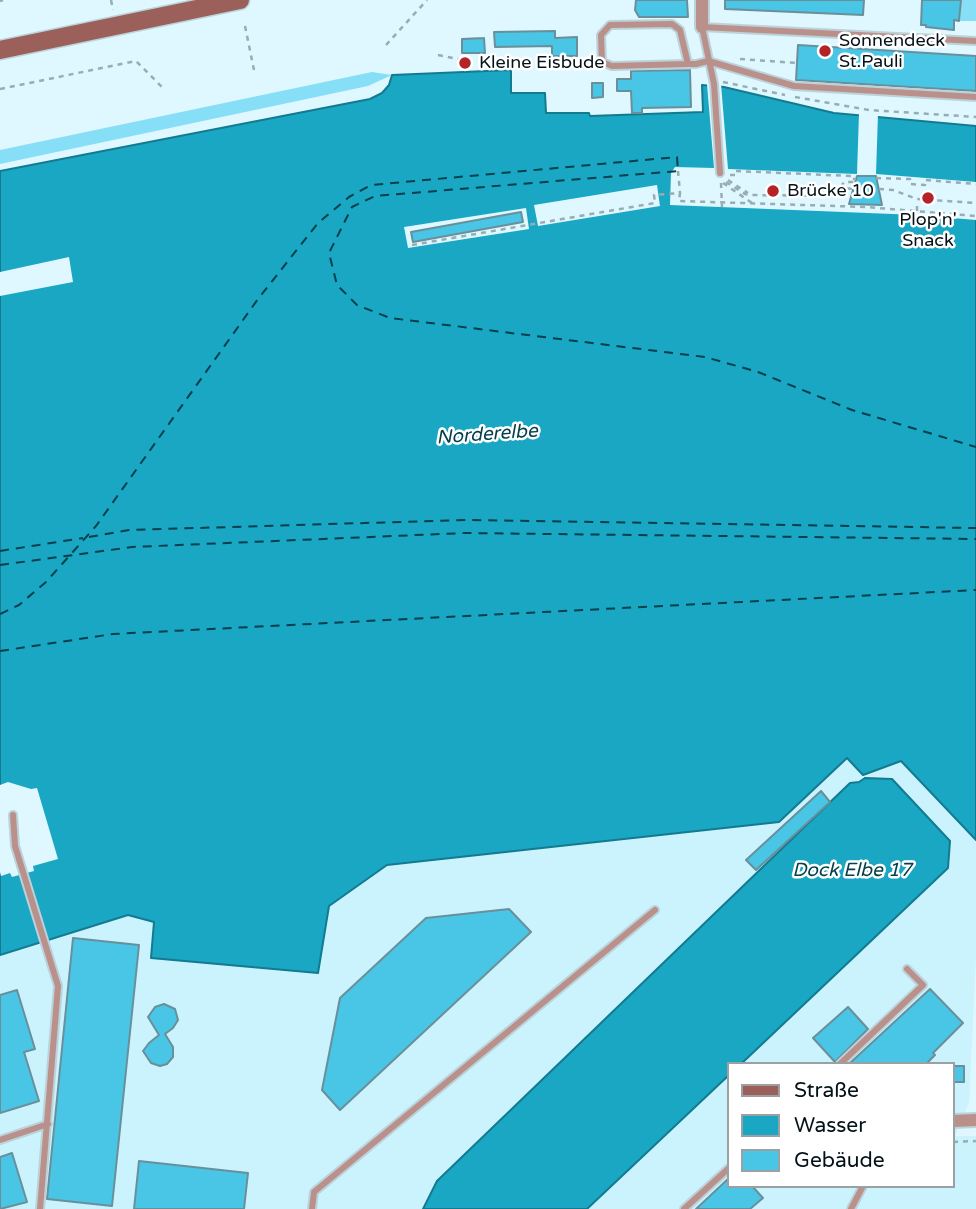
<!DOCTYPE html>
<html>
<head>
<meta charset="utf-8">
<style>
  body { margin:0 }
  #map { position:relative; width:976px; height:1209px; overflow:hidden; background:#dff7ff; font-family:"Varela Round",sans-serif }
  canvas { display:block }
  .legend { position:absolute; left:727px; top:1062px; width:228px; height:126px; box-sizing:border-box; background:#fff; border:2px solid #9ba0a2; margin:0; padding:9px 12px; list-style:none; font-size:21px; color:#041217 }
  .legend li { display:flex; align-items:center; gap:14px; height:35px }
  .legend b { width:35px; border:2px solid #9ba0a2 }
</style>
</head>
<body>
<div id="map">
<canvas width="976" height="1209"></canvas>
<ul class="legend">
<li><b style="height:9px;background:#9b605a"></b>Straße</li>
<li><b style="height:19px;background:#19a7c4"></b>Wasser</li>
<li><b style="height:19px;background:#49c6e5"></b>Gebäude</li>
</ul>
</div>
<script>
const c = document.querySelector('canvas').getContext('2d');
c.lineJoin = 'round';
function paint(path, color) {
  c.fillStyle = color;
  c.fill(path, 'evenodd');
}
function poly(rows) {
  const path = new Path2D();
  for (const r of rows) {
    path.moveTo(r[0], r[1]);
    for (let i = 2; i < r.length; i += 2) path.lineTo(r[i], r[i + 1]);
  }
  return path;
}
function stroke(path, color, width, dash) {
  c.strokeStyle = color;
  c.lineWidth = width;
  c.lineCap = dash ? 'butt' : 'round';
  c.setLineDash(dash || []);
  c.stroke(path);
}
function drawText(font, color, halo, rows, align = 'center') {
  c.font = font + ' "Varela Round",sans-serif';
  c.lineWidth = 5;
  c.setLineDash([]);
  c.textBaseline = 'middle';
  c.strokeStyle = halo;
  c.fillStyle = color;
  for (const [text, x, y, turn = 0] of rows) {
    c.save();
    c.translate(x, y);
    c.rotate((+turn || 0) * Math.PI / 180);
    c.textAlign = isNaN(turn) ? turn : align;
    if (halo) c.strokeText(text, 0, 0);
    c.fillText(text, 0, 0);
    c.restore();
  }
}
paint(poly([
  [847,758,863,775,900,761,976,840,976,958,969,1102,955,1136,976,1136,976,1209,0,1209,0,955,128,915,154,922,151,958,329,906,387,865,779,822],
  [729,1064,953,1064,953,1186,729,1186]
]), '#caf3fe');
paint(poly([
  [961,0,976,0,976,21,960,21],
  [372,72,392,75,368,86,0,164,0,150]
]), '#87dff7');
const water = poly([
  [511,70,511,93,545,93,546,113,589,113,590,116,703,112,702,85,724,87,834,113,976,126,976,840,901,761,863,775,847,758,779,822,387,865,329,906,318,973,151,958,154,922,128,915,0,955,0,171,370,99,382,93,389,85,392,75,511,70],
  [865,778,892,779,950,841,948,868,741,1064,729,1064,729,1075,587,1209,423,1209,437,1181,850,783,859,782,865,778]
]);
paint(water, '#19a7c4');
stroke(water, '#137a90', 2);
paint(poly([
  [707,84,721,84,728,169,857,174,859,113,878,114,876,174,976,182,976,220,917,215,670,205,671,173,675,167,714,168],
  [657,185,660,206,538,226,534,205],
  [526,208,529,229,408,248,404,227],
  [69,257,73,282,0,296,0,272],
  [8,782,31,789,37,788,58,859,33,866,34,871,12,877,10,873,1,876,0,872,0,785]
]), '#dff7ff');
stroke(poly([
  [89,537,129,530,466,520,976,528],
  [0,551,83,538],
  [0,565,132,547,465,533,976,539],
  [0,614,19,605,46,582,96,526,258,299,318,223,349,197,371,185,677,157,678,171,375,196,352,207,329,253,337,285,357,305,390,318,705,357,758,372,852,410,976,447],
  [0,651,113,634,976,590]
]), '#06404d', 2, [9, 7]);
const building = poly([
  [636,0,687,0,688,17,639,17,635,10,636,0],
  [725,0,864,0,863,15,725,9,725,0],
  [922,0,961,0,959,21,954,20,954,30,926,27,926,25,921,25,922,0],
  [555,31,555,38,577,37,577,56,552,56,552,46,495,47,494,32,555,31],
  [484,38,485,53,462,53,462,39,484,38],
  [798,45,976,56,976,91,796,80,798,45],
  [690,70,691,107,642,108,642,113,632,113,631,91,617,91,617,79,631,79,631,71,690,70],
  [592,83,603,83,603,97,592,98,592,83],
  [857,176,876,176,882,205,849,204,857,176],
  [521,212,523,222,413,242,411,232,521,212],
  [821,791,830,802,756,870,746,860,821,791],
  [509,909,531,932,340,1110,322,1090,340,998,426,918,509,909],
  [73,938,139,945,112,1206,47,1199,73,938],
  [930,989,963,1023,933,1053,935,1055,926,1064,849,1064,930,989],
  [17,990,35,1049,24,1052,39,1101,0,1113,0,995,17,990],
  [164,1004,175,1009,178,1020,173,1028,165,1034,173,1047,173,1057,167,1064,160,1066,151,1063,143,1051,149,1043,159,1035,148,1017,155,1007,164,1004],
  [848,1007,868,1029,835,1062,813,1038,848,1007],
  [953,1066,964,1066,964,1082,953,1082,953,1066],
  [12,1153,27,1202,0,1209,0,1157,12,1153],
  [139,1161,248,1173,244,1209,134,1209,139,1161],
  [729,1178,729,1186,752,1186,763,1198,750,1209,696,1209,729,1178]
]);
paint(building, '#49c6e5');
stroke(building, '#69909a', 2);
const lane = poly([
  [688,64,680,30,672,24,610,25,601,35,602,62,612,66,688,64,696,64,708,61,794,86,976,97],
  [720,173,714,84,702,27,976,41],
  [13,815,15,846,58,986,40,1209],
  [840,1064,923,985,907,969],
  [0,1140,48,1124],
  [312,1209,314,1192,655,910],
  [684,1209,729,1168],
  [851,1209,863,1186]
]);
const street = poly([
  [702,0,702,27],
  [953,1121,976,1120]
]);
const secondary = poly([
  [0,50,240,0]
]);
stroke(lane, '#bcd2da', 10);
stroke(street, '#bcd2da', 16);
stroke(secondary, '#bcd2da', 21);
stroke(poly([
  [111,0,113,10],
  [0,1,3,0],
  [245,26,254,70],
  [386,45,427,0],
  [438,55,463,60],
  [740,59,797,63],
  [723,82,785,95],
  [0,89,136,61,162,87],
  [795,97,869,110,976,117],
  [678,171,680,193],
  [730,175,736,175,736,171,851,176,851,179,856,179],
  [876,178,910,179,910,184,925,185,925,180,976,184],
  [728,180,748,193],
  [726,182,745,194,751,195,838,196,841,188,854,189],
  [721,183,722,207],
  [723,183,752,203],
  [841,187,844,182,855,182],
  [879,189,893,190,917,199,976,203],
  [917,211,917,203],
  [412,245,655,203,654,195,680,193,679,201,866,207,976,216],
  [953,1142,976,1141]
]), '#98acb3', 2.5, [5, 5]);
stroke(lane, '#ba908b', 6);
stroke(street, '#ba908b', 12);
stroke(secondary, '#9b605a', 18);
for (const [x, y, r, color] of [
  [825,51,7,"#b42326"],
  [465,63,7,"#b42326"],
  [773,191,7,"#b42326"],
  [928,198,7,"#b42326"]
]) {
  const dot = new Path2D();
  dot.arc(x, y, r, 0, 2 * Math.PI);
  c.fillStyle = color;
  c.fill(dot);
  stroke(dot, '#fff', 2.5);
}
drawText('18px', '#041217', '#fff', [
  ["Sonnendeck",839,41],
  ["St.Pauli",839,62],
  ["Kleine Eisbude",479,63],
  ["Brücke 10",787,191],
  ["Plop'n'",928,220,"center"],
  ["Snack",928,241,"center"]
], 'left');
drawText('italic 19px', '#06404d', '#fff', [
  ["Norderelbe",487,435,-4],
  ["Dock Elbe 17",852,871]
]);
</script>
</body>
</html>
